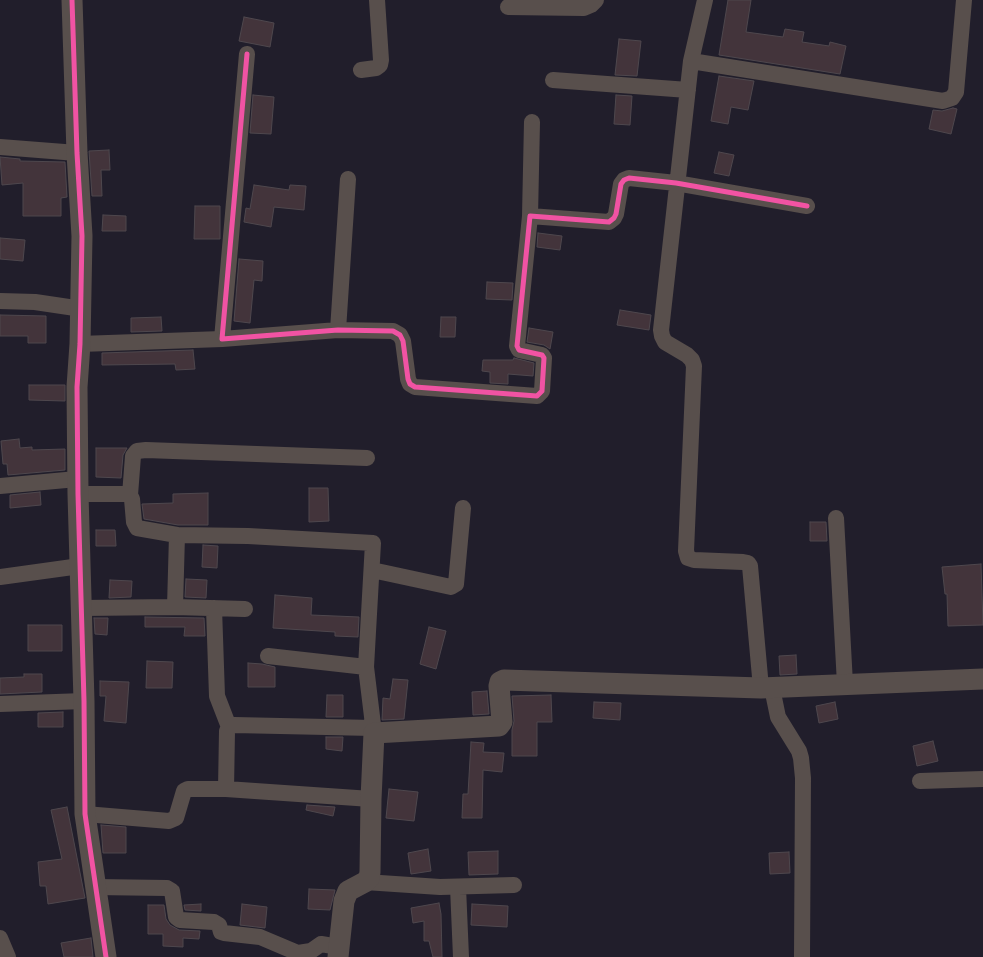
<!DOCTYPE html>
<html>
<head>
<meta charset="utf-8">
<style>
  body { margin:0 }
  canvas { display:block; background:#211e2b }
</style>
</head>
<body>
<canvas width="983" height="957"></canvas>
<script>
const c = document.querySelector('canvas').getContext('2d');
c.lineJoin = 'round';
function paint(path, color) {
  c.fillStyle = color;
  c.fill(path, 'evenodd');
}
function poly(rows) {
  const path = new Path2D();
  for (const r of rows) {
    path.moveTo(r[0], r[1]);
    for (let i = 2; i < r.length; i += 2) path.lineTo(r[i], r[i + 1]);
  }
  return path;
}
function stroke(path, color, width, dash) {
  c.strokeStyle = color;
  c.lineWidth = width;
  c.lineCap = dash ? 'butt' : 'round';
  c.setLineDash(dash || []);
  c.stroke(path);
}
const building = poly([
  [728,0,751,0,746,32,783,37,785,29,804,32,802,42,829,46,830,42,846,46,840,74,719,55,728,0],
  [244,17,274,23,270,47,239,41,244,17],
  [619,39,641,41,637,76,615,75,619,39],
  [719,76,754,81,748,110,731,107,728,124,711,121,719,76],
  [253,95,274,97,271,134,250,133,253,95],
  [616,95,632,96,630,125,614,124,616,95],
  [953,108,957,109,951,134,929,129,933,110,942,111,953,108],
  [109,150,110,170,101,170,102,196,92,196,89,151,109,150],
  [719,152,734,155,729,176,714,173,719,152],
  [0,157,20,159,20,161,65,162,67,197,61,198,61,216,23,216,23,183,2,185,0,157],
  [254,185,289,190,290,185,306,186,304,210,274,207,271,227,244,222,246,208,250,209,254,185],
  [195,206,220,206,220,239,194,239,195,206],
  [103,215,126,216,126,231,102,231,103,215],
  [538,233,562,236,560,250,537,247,538,233],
  [0,238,25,240,23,261,0,259,0,238],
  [239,259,263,261,262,281,254,280,250,323,234,321,239,259],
  [487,282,513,283,512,300,486,299,487,282],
  [620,310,651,315,649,330,617,325,620,310],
  [0,315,46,316,46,343,28,343,28,336,0,336,0,315],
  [161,317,162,331,131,332,131,318,161,317],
  [441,317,456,317,455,337,440,337,441,317],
  [529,328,553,332,550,349,544,345,527,342,529,328],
  [193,350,195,369,176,370,175,364,102,365,102,353,193,350],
  [514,358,534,363,533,376,508,374,508,384,490,383,490,372,482,371,483,360,513,360,514,358],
  [29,385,65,385,65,401,29,400,29,385],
  [19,439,20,448,32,447,32,450,65,449,65,470,8,475,7,464,3,464,1,441,19,439],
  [96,448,127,448,123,455,121,478,96,477,96,448],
  [309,488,328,488,329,521,309,522,309,488],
  [40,492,41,505,10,508,10,495,40,492],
  [208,493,208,525,178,525,144,519,142,504,173,503,173,494,208,493],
  [810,522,826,522,827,541,810,541,810,522],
  [96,530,115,530,116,546,96,546,96,530],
  [203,545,218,546,217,568,202,567,203,545],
  [981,564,983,625,948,626,947,594,945,594,942,567,981,564],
  [186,579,207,580,206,598,185,597,186,579],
  [110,580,132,581,131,597,109,598,110,580],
  [275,595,312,598,311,615,359,617,358,637,335,636,335,632,273,628,275,595],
  [145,617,204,618,205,636,184,636,185,627,145,627,145,617],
  [94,618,108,618,107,635,95,634,94,618],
  [28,625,62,625,62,651,28,651,28,625],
  [429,627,446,631,436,669,420,664,429,627],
  [796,655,797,674,780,675,779,656,796,655],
  [147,661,173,662,172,688,146,688,147,661],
  [248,663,262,664,275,667,275,687,248,687,248,663],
  [24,674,42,674,42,692,0,694,0,678,24,677,24,674],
  [393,679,408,680,404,719,382,720,383,698,390,699,393,679],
  [100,681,129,682,126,723,104,721,106,696,100,696,100,681],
  [487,691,489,714,473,715,472,692,487,691],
  [327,695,343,695,343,717,326,717,327,695],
  [551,695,552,722,537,722,537,756,512,756,512,730,514,721,512,696,551,695],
  [594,702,621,703,620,720,593,718,594,702],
  [835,702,838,719,819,723,816,706,835,702],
  [63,712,63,727,38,727,38,713,63,712],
  [326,737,343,737,342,751,326,749,326,737],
  [933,741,938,761,917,766,913,746,933,741],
  [471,742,484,743,483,752,504,753,502,772,483,770,482,818,462,818,463,794,468,794,471,742],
  [389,789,418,792,414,821,386,818,389,789],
  [307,805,335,807,333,816,306,810,307,805],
  [67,807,85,898,48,904,46,886,40,886,38,862,62,859,51,810,67,807],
  [101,825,126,827,126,853,103,853,101,825],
  [428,849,431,871,411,874,408,853,428,849],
  [498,851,498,874,469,875,468,852,498,851],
  [789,852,790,873,770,874,769,853,789,852],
  [309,889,335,890,330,910,308,909,309,889],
  [439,903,441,914,442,957,433,957,429,941,424,941,424,921,413,923,411,908,439,903],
  [201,904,201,911,185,910,184,905,201,904],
  [242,904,267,907,265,928,240,925,242,904],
  [472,904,508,906,507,927,471,925,472,904],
  [148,905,164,905,166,919,170,925,179,930,200,931,199,939,183,938,183,947,163,946,163,934,148,934,148,905],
  [91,938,93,957,64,957,61,943,91,938]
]);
paint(building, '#43343b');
stroke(building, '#4e474d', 1);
stroke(poly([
  [705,0,691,61,661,330,662,336,665,342,687,355,692,360,694,366,686,551,688,558,694,560,743,562,748,563,750,566,761,688],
  [508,7,584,8,591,5,596,0],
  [247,54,222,339,338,330,393,331,400,335,403,341,408,379,410,384,415,387,537,396,542,391,544,358,542,355,519,350,517,346,530,216,609,222,614,218,616,214,621,184,624,180,629,178,676,183,807,206],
  [691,61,943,101,952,98,956,92,964,0],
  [361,70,376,68,380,65,381,60,377,0],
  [553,80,688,90],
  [0,147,77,153],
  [530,216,532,122],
  [0,301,35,302,82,309],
  [338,330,348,179],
  [80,344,222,339],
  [0,486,77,479],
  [78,494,127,494,130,495,132,499,134,522,137,528,177,535],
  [130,495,133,456,137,451,146,450,367,458],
  [836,518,845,684],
  [372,570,451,587,456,584,463,508],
  [0,577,80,566],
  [175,607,245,609],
  [82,608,175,607,177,535,248,536,373,543,366,667,374,733],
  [214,608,217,696,229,727],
  [268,656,366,667],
  [772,688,778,717,799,751,801,758,803,778,802,957],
  [0,704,84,701],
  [920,781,983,779],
  [371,799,226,789,227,731,229,727,234,725,373,728],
  [85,814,169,821,176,818,184,791,188,789,226,789],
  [365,882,440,887,514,885],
  [95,887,167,888,172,891,176,917,180,920,214,922,219,925,221,932,224,933,260,937,298,953,311,951,321,944,339,947],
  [458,887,461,957],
  [0,938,8,957]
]), '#584f4c', 16);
stroke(poly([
  [72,0,77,153,82,236,80,344,77,387,78,494,84,701,85,814,106,957],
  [338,957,344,901,348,891,365,882,369,878,370,872,371,799,374,733,499,726,502,722,499,686,500,682,504,680,761,688,983,679]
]), '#584f4c', 21);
stroke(poly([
  [72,0,77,153,82,236,80,344,77,387,78,494,84,701,85,814,106,957],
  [247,54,222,339,338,330,393,331,400,335,403,341,408,379,410,384,415,387,537,396,542,391,544,358,542,355,519,350,517,346,530,216,609,222,614,218,616,214,621,184,624,180,629,178,676,183,807,206]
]), '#f153a3', 5);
</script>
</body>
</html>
